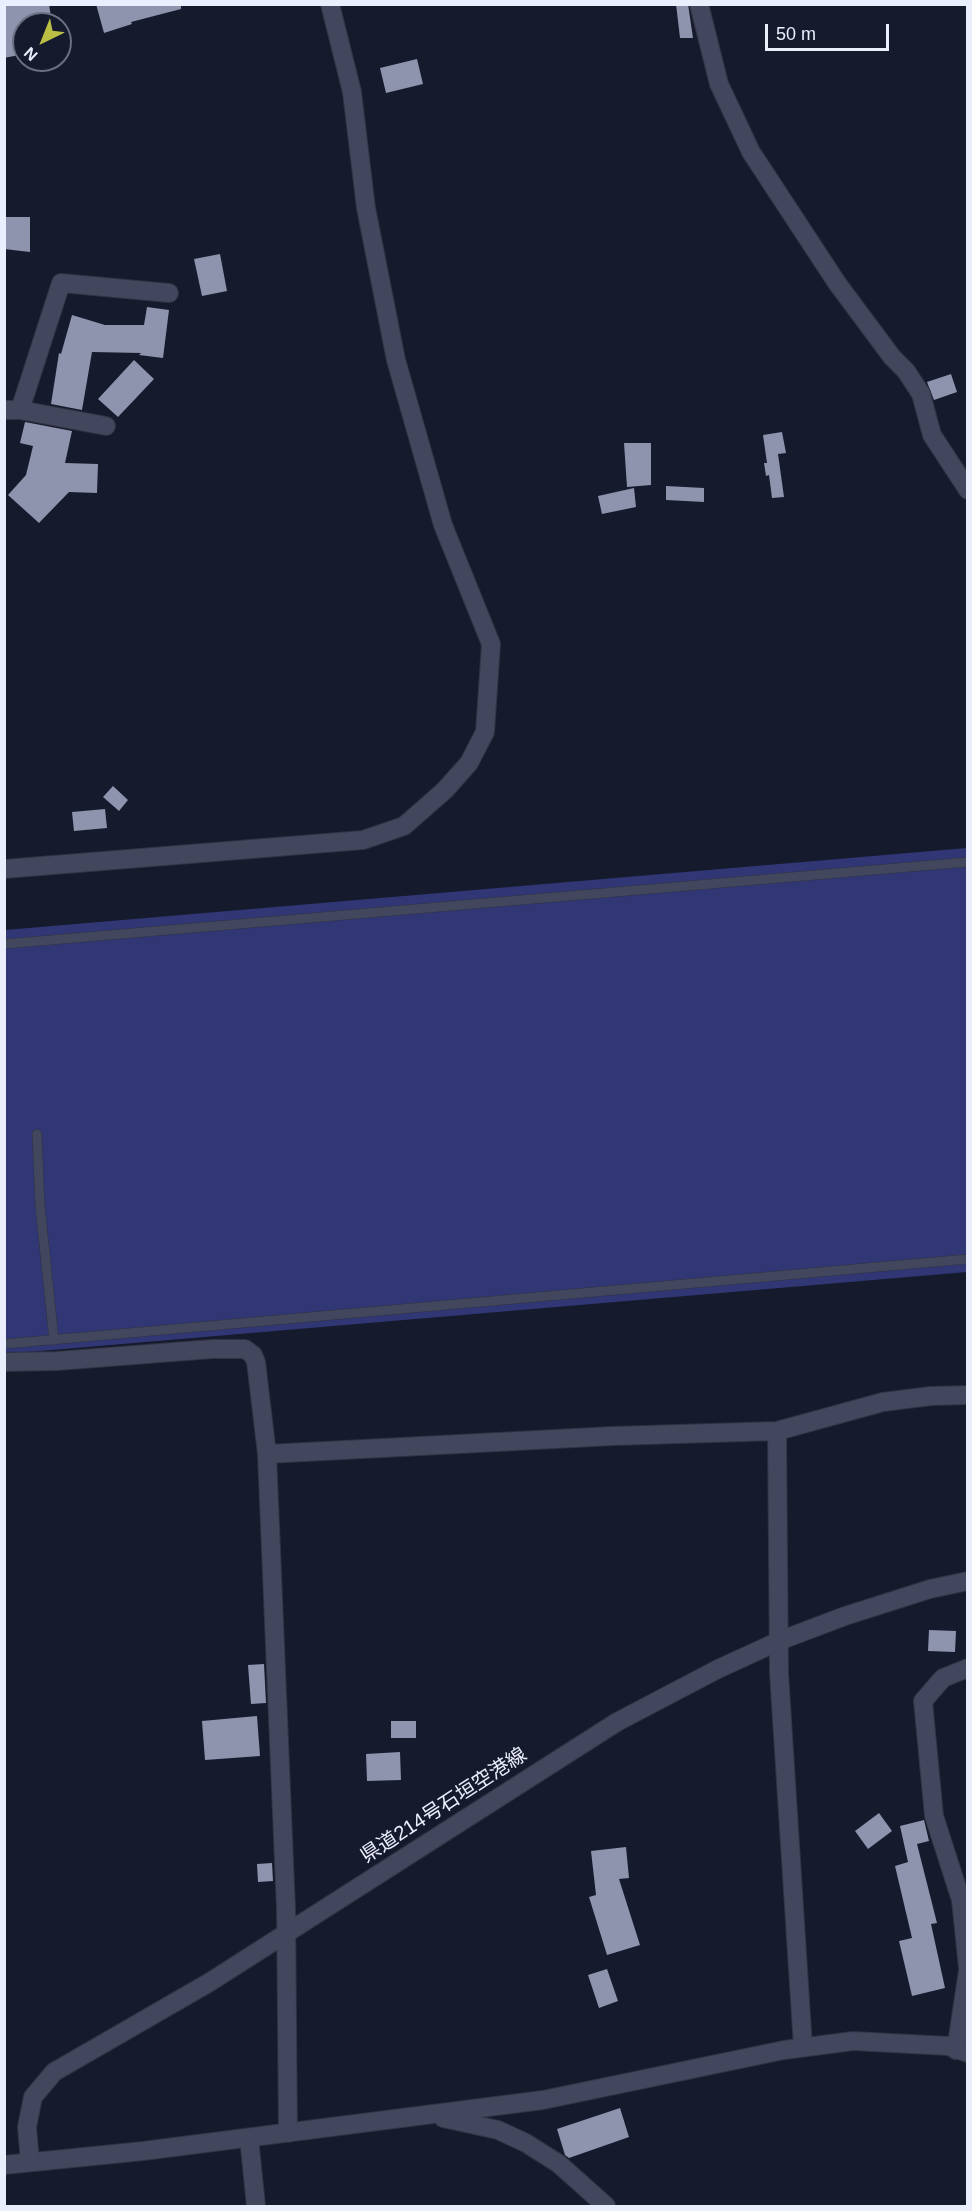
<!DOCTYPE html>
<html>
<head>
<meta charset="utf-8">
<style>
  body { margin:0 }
  #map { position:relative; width:972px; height:2211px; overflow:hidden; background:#161a2d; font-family:Helvetica,sans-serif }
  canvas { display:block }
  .frame { position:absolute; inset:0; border:6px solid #ebeefc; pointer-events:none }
  .north { position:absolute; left:12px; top:12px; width:60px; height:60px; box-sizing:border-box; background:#161a2d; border:2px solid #6b6f80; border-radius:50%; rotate:223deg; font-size:16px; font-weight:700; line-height:24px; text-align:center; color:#ebeefc }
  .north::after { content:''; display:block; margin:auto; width:21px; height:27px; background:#bbc045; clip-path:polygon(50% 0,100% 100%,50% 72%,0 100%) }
  .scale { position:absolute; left:765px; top:24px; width:124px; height:27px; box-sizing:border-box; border:3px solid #ebeefc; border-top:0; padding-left:8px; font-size:18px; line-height:21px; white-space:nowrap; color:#ebeefc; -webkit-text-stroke:4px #161a2d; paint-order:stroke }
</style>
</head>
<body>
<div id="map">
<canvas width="972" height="2211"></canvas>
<div class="frame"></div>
<div class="north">N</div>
<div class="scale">50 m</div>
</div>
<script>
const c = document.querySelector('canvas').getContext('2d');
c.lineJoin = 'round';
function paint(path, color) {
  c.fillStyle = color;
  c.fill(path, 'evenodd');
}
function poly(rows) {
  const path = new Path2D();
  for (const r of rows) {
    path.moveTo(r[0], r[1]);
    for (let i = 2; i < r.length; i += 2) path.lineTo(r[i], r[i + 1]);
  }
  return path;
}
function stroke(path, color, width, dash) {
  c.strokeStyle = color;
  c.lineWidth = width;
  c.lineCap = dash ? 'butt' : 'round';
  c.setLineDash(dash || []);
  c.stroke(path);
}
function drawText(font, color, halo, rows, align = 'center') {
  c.font = font + ' Helvetica,"Noto Sans JP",sans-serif';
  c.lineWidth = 6;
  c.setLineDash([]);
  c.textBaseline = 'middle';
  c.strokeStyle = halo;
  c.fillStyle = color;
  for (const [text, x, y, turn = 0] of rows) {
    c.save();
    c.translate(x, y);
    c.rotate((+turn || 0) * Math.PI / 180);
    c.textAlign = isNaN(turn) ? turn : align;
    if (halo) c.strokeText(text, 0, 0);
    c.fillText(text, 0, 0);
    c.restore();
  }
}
paint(poly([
  [967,848,967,1272,5,1354,5,930]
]), '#303774');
paint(poly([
  [4,4,49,4,52,24,24,24,24,54,4,58],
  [96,4,181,4,181,9,131,22,132,24,104,33],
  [676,4,688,4,693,38,680,38],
  [417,59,423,84,386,93,380,68],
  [4,217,30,217,30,252,4,249],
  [220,254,227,291,202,296,194,259],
  [147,307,169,310,163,358,139,355,141,353,92,352,82,410,51,404,59,353,61,354,72,315,105,325,144,325],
  [134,360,154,379,118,417,98,399],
  [951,374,957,392,934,400,927,382],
  [25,422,72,431,65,463,98,464,97,493,69,492,39,523,8,495,26,475,33,446,20,443],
  [782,432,786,453,778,454,784,497,772,498,769,475,766,476,764,463,767,463,763,435],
  [624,443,651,443,651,485,627,487],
  [666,486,704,488,704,502,666,500],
  [634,488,636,507,602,514,598,496],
  [113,786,128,800,119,811,103,797],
  [105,809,107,828,74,831,72,812],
  [929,1630,956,1631,955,1652,928,1651],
  [264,1664,266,1703,251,1704,248,1665],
  [257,1716,260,1756,205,1760,202,1721],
  [391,1721,416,1721,416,1738,391,1738],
  [400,1752,401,1780,367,1781,366,1754],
  [879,1813,892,1831,868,1849,855,1831],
  [924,1820,929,1841,917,1844,937,1923,931,1924,945,1988,912,1996,899,1941,912,1938,895,1866,908,1862,900,1826],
  [626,1847,629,1878,619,1879,640,1945,607,1955,589,1897,596,1895,591,1851],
  [272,1863,273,1881,258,1882,257,1864],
  [607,1969,618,2001,599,2008,588,1975],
  [620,2108,629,2137,569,2158,565,2155,557,2129]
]), '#8e94ae');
const service = poly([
  [4,944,968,862],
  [37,1134,40,1206,54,1340],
  [4,1344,968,1259]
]);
const minor = poly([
  [699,4,719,84,751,152,837,283,892,357,906,371,921,394,932,435,968,490],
  [4,410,20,410,106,426],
  [20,410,61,283,169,293],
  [4,1362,57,1361,212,1349,245,1349,253,1355,256,1362,267,1454,286,1909,288,2133],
  [777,1431,779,1673,803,2047],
  [267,1454,613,1436,777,1431,883,1402,931,1396,968,1395],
  [968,1668,943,1678,923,1701,934,1816,961,1900,968,1968],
  [956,2050,968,1971],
  [249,2138,256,2206]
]);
const tertiary = poly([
  [4,869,363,840,404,826,445,790,469,763,485,732,491,644,443,525,396,360,366,208,352,92,330,4],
  [443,2118,498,2130,526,2143,559,2164,606,2206],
  [4,2165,143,2151,543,2100,784,2050,853,2041,948,2046,968,2053]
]);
const secondary = poly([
  [30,2162,27,2127,33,2097,54,2072,210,1982,617,1722,718,1669,779,1641,845,1616,930,1589,968,1581]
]);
stroke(service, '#313343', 10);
stroke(minor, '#313343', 20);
stroke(tertiary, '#313343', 20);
stroke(secondary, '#313343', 20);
stroke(service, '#42475d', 9);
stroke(minor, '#42475d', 18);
stroke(tertiary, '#42475d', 18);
stroke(secondary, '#42475d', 18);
drawText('20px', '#ebeefc', '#161a2d', [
  ["県道214号石垣空港線",444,1806,-33]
]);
</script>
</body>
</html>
